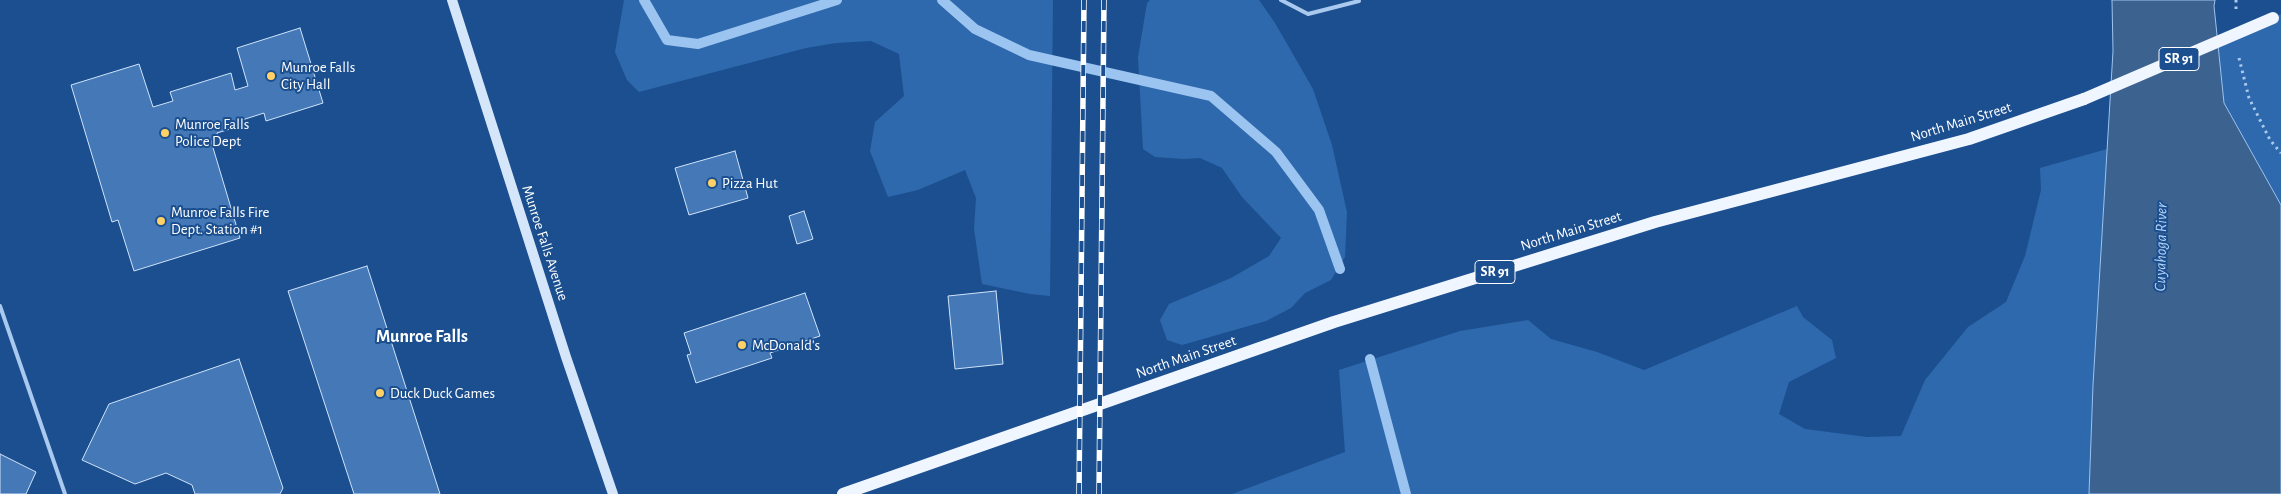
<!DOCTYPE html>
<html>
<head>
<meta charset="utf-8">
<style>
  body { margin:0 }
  canvas { display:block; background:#1b4f8f }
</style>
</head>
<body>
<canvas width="2281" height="494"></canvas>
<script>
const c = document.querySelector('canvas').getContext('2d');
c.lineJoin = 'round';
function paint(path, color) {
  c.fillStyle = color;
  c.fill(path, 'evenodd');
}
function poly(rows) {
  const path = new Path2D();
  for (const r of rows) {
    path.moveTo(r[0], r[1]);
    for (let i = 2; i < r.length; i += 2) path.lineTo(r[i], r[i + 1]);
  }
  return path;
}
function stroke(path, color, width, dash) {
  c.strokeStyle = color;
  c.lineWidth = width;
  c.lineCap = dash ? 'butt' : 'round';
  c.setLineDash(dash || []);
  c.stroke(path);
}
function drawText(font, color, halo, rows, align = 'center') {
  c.font = font + ' "Alegreya Sans",sans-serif';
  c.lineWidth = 4;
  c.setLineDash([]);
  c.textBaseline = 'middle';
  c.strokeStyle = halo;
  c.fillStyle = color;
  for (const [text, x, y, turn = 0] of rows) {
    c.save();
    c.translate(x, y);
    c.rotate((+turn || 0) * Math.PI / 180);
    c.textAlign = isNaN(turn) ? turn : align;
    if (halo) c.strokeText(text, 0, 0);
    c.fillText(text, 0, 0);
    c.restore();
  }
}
paint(poly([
  [624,0,1053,0,1050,296,1030,294,982,284,974,229,976,198,965,170,918,190,888,197,870,151,875,122,904,96,899,54,871,41,836,43,806,48,639,92,627,80,615,52],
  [1150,0,1259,0,1275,23,1313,89,1332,145,1347,212,1345,257,1331,280,1305,293,1291,308,1266,321,1182,345,1167,340,1160,320,1169,304,1231,278,1269,256,1281,238,1242,197,1222,168,1200,158,1184,159,1155,157,1143,149,1138,57,1147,3],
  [2281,14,2281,205,2224,103,2218,42],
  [2107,149,2093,385,2089,494,1232,494,1345,452,1339,370,1460,331,1528,320,1551,339,1597,352,1644,370,1797,306,1803,317,1832,340,1836,358,1789,382,1779,414,1805,429,1867,437,1901,436,1925,380,1968,327,2006,302,2025,256,2041,190,2040,168]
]), '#2e69ad');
const water = poly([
  [2112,0,2215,0,2214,6,2224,103,2281,205,2281,494,2089,494,2093,385,2113,51,2112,0]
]);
paint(water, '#3c6290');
stroke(water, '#9cc4f0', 1);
stroke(poly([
  [644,0,667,40,698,44,837,0],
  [942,0,975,29,1029,55,1211,96,1276,152,1319,210,1340,269],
  [1370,359,1406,494]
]), '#9cc4f0', 10);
const building = poly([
  [300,28,323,103,266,121,264,113,239,121,240,126,217,133,218,138,211,141,240,238,134,271,118,220,112,222,71,85,139,64,153,107,173,101,170,92,231,73,235,90,248,86,237,48,300,28],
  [735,151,748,198,689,215,675,168,735,151],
  [804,211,813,239,797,244,789,216,804,211],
  [367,266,440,494,354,494,288,291,367,266],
  [996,291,1003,364,955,369,948,296,996,291],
  [805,293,820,336,770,353,772,358,696,383,687,355,691,354,684,333,805,293],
  [239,359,283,488,280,494,195,494,192,485,166,473,135,484,82,460,109,404,239,359],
  [0,454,36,472,26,494,0,494,0,454]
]);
paint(building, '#4478b7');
stroke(building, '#cfe3fa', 1);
stroke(poly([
  [2236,0,2236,9],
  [2239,58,2249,98,2270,140,2281,153]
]), '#a9c9ee', 3, [2.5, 4]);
stroke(poly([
  [1281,0,1308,14,1359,1],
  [0,306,65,494]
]), '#a9c9ee', 4);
stroke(poly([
  [452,0,566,357,613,494]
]), '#d6e6fa', 10);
stroke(poly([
  [843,494,1334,322,1655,222,1969,139,2084,99]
]), '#f0f6ff', 12);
const rail = poly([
  [1079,494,1084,0],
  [1099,494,1104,0]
]);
stroke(rail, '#fff', 5.5);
stroke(rail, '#1b4f8f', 4, [11]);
stroke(poly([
  [2084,99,2273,18]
]), '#f0f6ff', 12);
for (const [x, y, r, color] of [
  [271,76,5,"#ffd166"],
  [165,133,5,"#ffd166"],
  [712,183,5,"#ffd166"],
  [161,221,5,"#ffd166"],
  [742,345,5,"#ffd166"],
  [380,393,5,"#ffd166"]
]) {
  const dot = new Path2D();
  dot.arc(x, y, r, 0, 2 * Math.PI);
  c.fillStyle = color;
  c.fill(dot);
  stroke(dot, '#1b4f8f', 2);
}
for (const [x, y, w] of [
  [2179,59,40],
  [1495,272,40]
]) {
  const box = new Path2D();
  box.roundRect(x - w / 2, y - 11.5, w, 23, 4);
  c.fillStyle = '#1b4f8f';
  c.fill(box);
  stroke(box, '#fff', 1);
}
drawText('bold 14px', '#fff', null, [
  ["SR 91",2179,59],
  ["SR 91",1495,272]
]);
drawText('15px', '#fff', '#1b4f8f', [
  ["Munroe Falls",281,67],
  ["City Hall",281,84],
  ["Munroe Falls",175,124],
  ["Police Dept",175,141],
  ["Pizza Hut",722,183],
  ["Munroe Falls Fire",171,212],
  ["Dept. Station #1",171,229],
  ["McDonald's",752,345],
  ["Duck Duck Games",390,393]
], 'left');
drawText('15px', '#fff', '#1b4f8f', [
  ["North Main Street",1961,122,-17],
  ["North Main Street",1571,231,-17],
  ["Munroe Falls Avenue",545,243,72],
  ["North Main Street",1186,357,-19]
]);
drawText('italic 16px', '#b5d3f5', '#1b4f8f', [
  ["Cuyahoga River",2161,247,-89]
]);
drawText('bold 18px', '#fff', '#1b4f8f', [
  ["Munroe Falls",422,337]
]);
</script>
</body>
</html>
